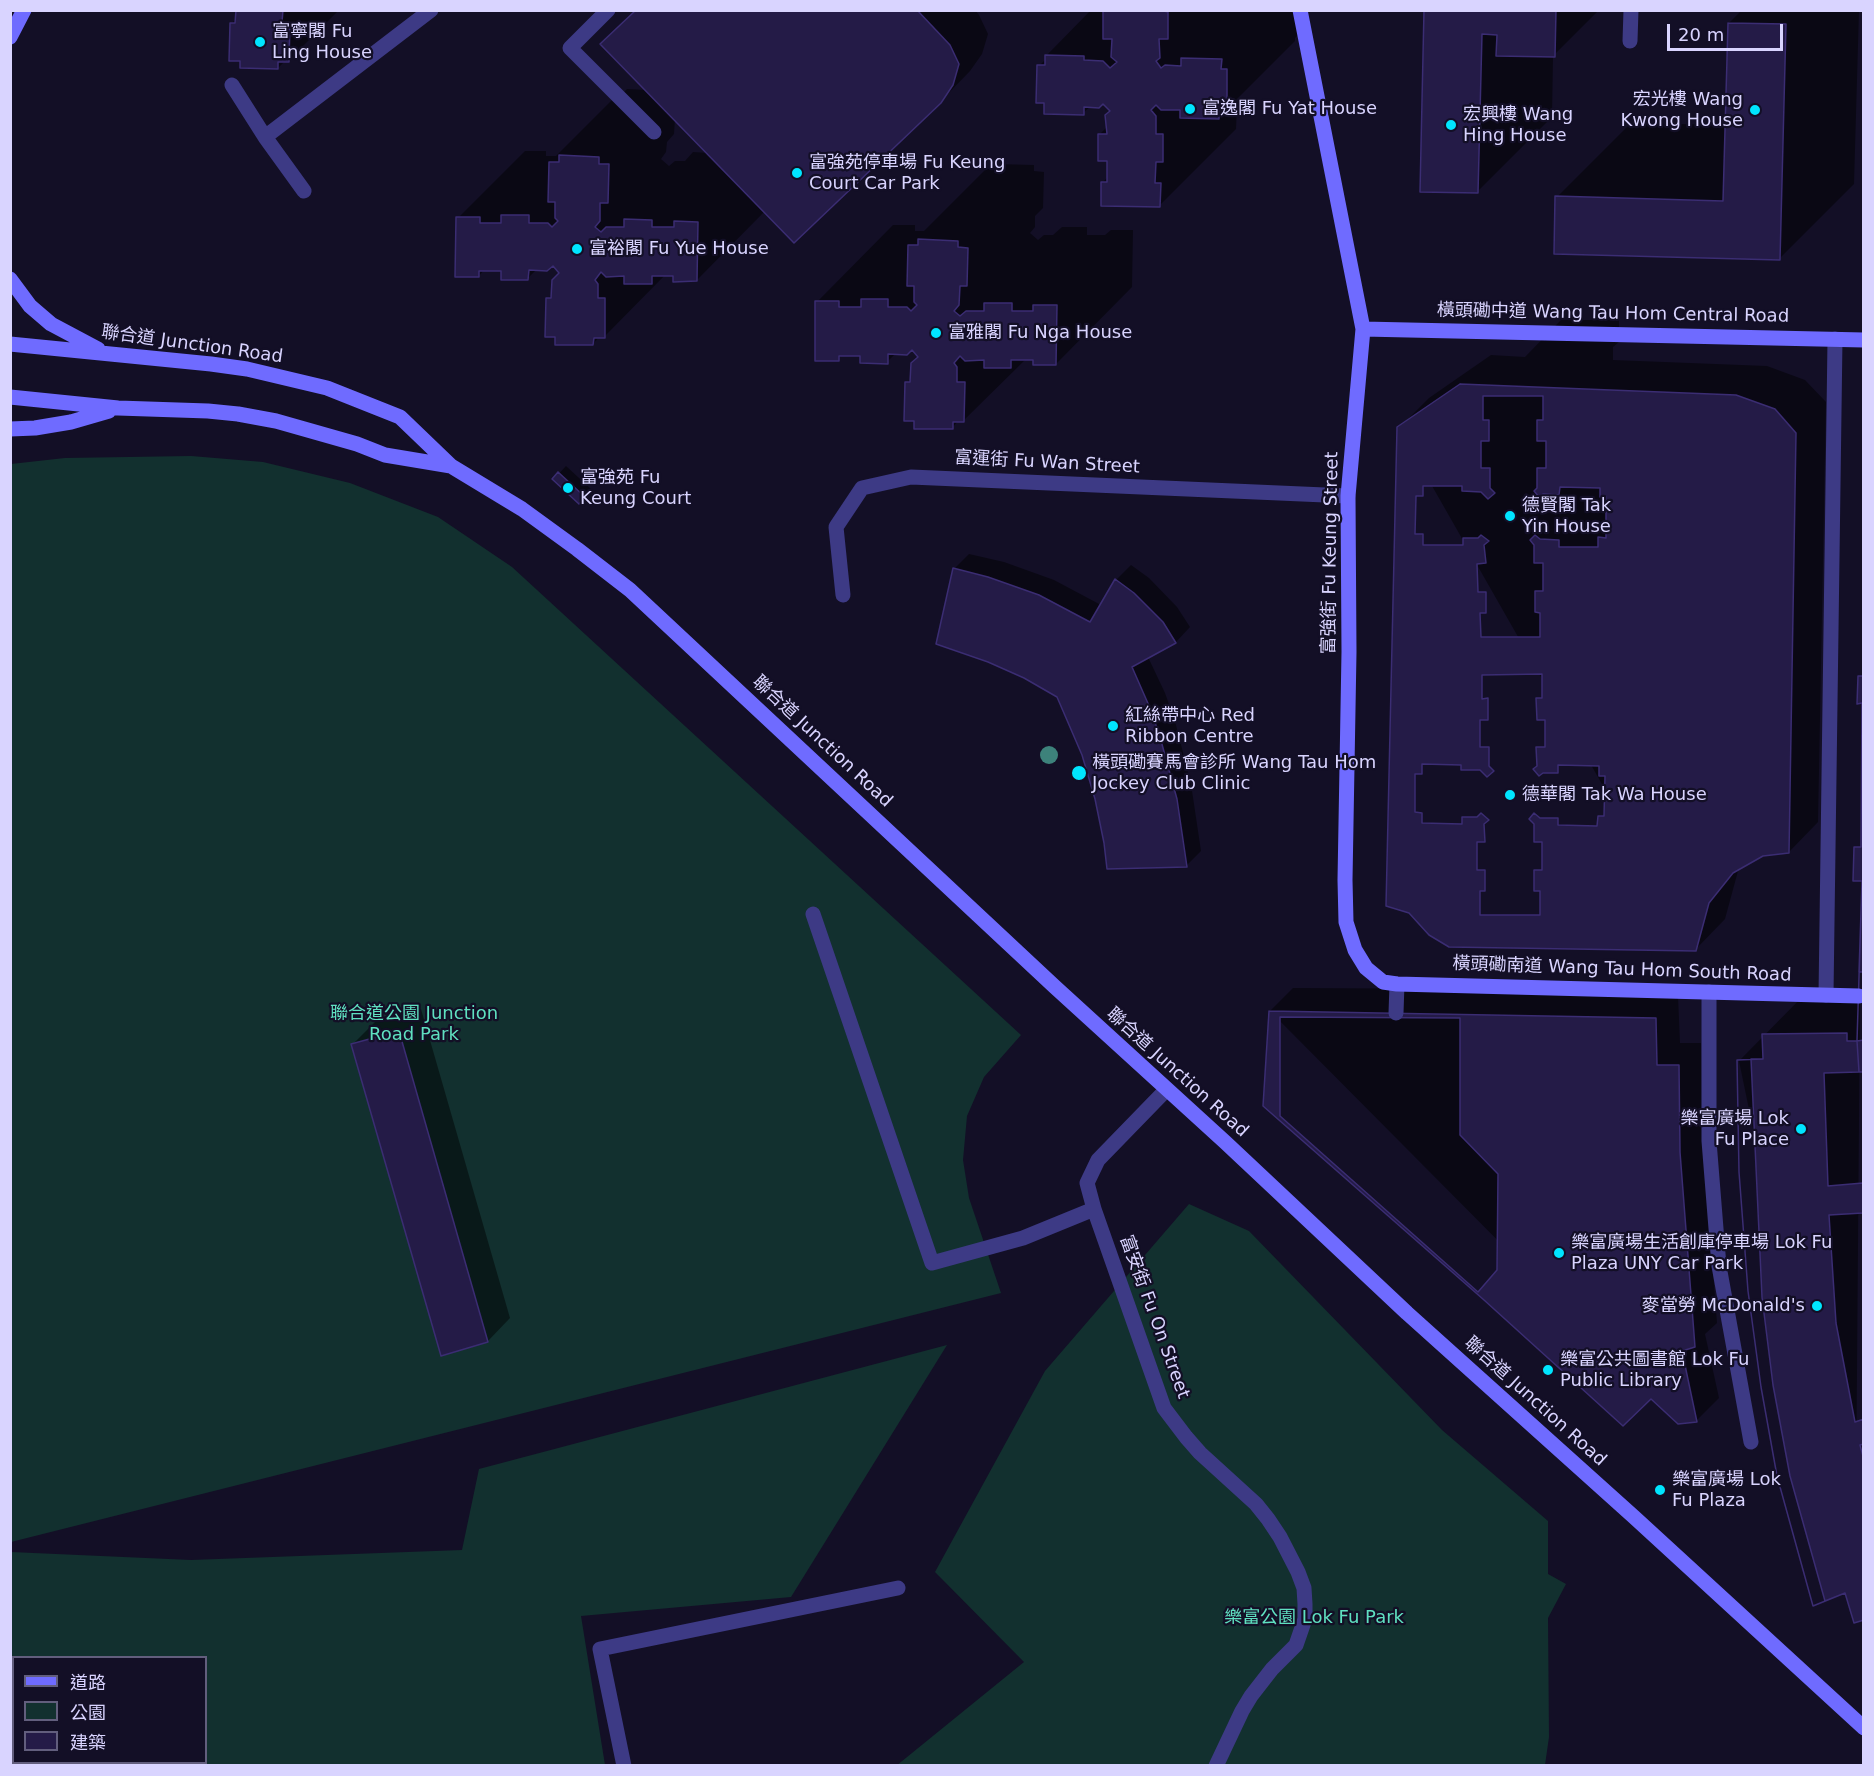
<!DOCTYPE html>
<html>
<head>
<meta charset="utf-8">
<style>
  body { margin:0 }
  #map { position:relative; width:1874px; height:1776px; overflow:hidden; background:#130f26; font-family:"DejaVu Sans","Noto Sans TC",sans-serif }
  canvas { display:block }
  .frame { position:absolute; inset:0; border:12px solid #d9d4ff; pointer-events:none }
  .legend { position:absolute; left:12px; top:1656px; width:195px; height:108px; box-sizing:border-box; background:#130f26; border:2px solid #625e7d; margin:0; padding:8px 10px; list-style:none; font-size:18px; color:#d9d4ff }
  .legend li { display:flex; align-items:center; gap:12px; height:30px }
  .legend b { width:30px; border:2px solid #625e7d }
  .scale { position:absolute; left:1667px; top:24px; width:116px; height:27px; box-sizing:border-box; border:3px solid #d9d4ff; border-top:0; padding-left:8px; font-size:18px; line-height:21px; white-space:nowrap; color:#d9d4ff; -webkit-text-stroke:4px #130f26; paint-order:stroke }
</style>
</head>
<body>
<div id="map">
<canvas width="1874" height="1776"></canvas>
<div class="frame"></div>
<ul class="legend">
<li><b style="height:8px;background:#6f6bff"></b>道路</li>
<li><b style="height:16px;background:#12302f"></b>公園</li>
<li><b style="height:16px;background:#241b47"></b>建築</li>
</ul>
<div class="scale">20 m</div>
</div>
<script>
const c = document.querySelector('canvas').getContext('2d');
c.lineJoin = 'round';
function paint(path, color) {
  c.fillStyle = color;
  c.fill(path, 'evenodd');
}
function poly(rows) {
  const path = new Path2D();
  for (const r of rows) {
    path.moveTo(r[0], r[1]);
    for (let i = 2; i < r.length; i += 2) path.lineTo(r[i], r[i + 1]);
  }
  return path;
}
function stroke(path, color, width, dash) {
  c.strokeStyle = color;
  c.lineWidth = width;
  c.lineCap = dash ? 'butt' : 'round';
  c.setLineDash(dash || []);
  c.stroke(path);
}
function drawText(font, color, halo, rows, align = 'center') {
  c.font = font + ' "DejaVu Sans","Noto Sans TC",sans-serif';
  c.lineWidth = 4.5;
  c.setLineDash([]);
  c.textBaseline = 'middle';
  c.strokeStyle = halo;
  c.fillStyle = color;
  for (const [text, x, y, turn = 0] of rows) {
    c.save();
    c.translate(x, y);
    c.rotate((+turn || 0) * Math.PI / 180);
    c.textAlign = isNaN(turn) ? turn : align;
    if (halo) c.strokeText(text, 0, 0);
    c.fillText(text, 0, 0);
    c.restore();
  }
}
paint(poly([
  [191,456,263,462,350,483,438,517,512,567,1021,1035,984,1077,967,1116,963,1160,969,1198,1001,1293,11,1542,11,464,65,458],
  [1189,1204,1249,1231,1442,1430,1548,1521,1548,1574,1566,1584,1548,1618,1549,1737,1545,1765,896,1766,1024,1662,935,1572,1045,1371],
  [947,1345,791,1597,581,1616,605,1765,11,1765,11,1552,191,1560,462,1550,479,1469],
  [14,1658,206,1658,206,1762,14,1762]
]), '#12302f');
paint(poly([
  [237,10,339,10,288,61,285,61,278,68,232,23,237,18],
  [636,10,975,10,979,15,988,34,982,54,970,71,940,102,765,211,697,280,675,274,666,274,604,337,600,336,593,344,547,299,553,294,561,273,553,264,537,269,528,278,502,270,484,270,479,276,458,218,525,151,546,151,546,156,556,156,617,95,621,95,627,89,647,90],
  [675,118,708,153,693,152,685,161,675,161,669,166,661,159,666,152,667,142,674,134],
  [1091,10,1303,10,1302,31,1295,38,1295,41,1229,107,1237,107,1236,129,1160,205,1102,183,1108,177,1108,160,1100,134,1108,126,1112,111,1103,102,1091,106,1083,113,1039,66,1047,58,1047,55],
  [1426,10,1599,10,1553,56,1552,117,1477,192],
  [1742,10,1859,10,1854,184,1780,258,1557,197,1631,123,1727,125,1729,23],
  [996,164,1034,165,1034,171,1044,172,1043,208,1035,216,1035,227,1030,233,1038,240,1044,235,1053,235,1062,227,1087,227,1087,235,1105,235,1111,230,1133,230,1132,287,1056,364,1034,359,1026,359,963,421,959,420,952,428,906,383,912,378,920,356,912,348,896,353,887,362,862,354,843,354,838,359,817,302,893,225,915,225,915,231,924,231,986,169,990,169],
  [1561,320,1619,320,1619,342,1613,347,1613,360,1767,366,1805,380,1826,402,1818,822,1789,852,1763,854,1743,865,1738,871,1725,919,1696,949,1399,428,1429,398,1491,355,1525,357],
  [566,466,591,489,579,502,554,479],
  [969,554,1004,562,1054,580,1101,605,1116,580,1131,565,1149,578,1177,607,1190,627,1176,642,1148,657,1165,693,1175,721,1191,784,1201,851,1186,866,1106,843,1097,799,1084,754,1058,696,954,569],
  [1293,988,1489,989,1678,996,1680,1043,1701,1043,1702,1128,1717,1323,1705,1334,1719,1398,1697,1420,1678,1422,1270,1011],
  [1860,992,1855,1621,1739,1061,1806,993],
  [421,1009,510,1318,488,1341,353,1044,375,1022]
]), '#0007');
const building = poly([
  [236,10,283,10,282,22,290,23,289,62,278,62,278,69,240,68,240,61,229,61,230,23,235,23,236,10],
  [636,10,917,10,950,45,959,64,953,85,941,103,794,243,600,44,636,10],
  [1160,10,1168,12,1168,39,1159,39,1160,58,1156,61,1161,68,1165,65,1181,66,1181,58,1222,59,1221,69,1227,69,1227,109,1219,109,1219,119,1180,118,1180,110,1161,110,1156,105,1151,110,1156,116,1156,134,1163,134,1163,162,1156,162,1155,183,1161,183,1160,207,1101,206,1101,182,1107,182,1107,161,1098,161,1098,134,1107,134,1105,115,1110,111,1103,104,1099,108,1084,107,1084,115,1044,114,1044,103,1036,103,1037,65,1045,65,1045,55,1084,56,1084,60,1103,61,1110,68,1117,62,1111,57,1112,39,1103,39,1103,11,1160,10],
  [1424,10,1556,10,1555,57,1496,56,1497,35,1482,34,1478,193,1420,192,1424,10],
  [1728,23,1786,24,1780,260,1554,254,1555,196,1723,201,1728,23],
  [559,155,599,157,599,164,609,164,608,203,600,203,600,221,595,227,601,232,606,227,624,227,624,219,652,220,652,227,674,227,674,221,698,222,697,281,673,282,673,276,652,276,652,284,624,284,624,276,606,277,601,272,595,280,598,284,598,298,605,298,605,338,594,338,593,345,555,345,555,337,545,337,546,298,551,298,552,280,559,273,553,266,547,271,529,270,528,280,501,280,501,271,479,271,479,277,455,277,456,217,480,217,480,223,501,223,501,215,529,215,529,223,548,223,552,227,558,221,555,218,555,202,548,202,549,162,559,162,559,155],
  [918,239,958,241,958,247,968,248,967,286,960,286,959,305,954,311,960,316,966,311,984,311,984,303,1012,303,1012,311,1033,311,1033,305,1057,305,1056,365,1033,365,1033,360,1011,360,1011,368,984,368,984,360,965,361,960,356,954,363,957,367,957,382,965,382,964,422,953,422,953,429,914,429,914,421,904,421,905,382,910,382,911,363,918,357,912,350,907,355,888,354,888,364,860,363,860,356,839,356,839,361,815,361,815,301,839,301,839,307,861,307,861,299,888,299,888,307,907,307,911,311,917,305,914,302,914,286,907,286,908,245,918,245,918,239],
  [1460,384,1736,395,1775,409,1796,433,1789,853,1763,856,1733,873,1709,903,1696,951,1449,947,1429,935,1409,913,1386,906,1397,427,1460,384],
  [1483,396,1543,396,1543,420,1537,420,1537,441,1546,441,1546,468,1537,468,1537,488,1534,491,1539,497,1543,494,1559,495,1560,487,1600,488,1600,497,1606,497,1606,538,1598,537,1598,547,1559,547,1559,540,1540,539,1535,535,1530,540,1534,545,1534,563,1543,563,1543,591,1535,591,1535,612,1540,613,1540,637,1481,637,1480,613,1486,613,1486,592,1478,592,1477,564,1486,563,1484,545,1489,541,1481,535,1478,538,1463,538,1463,545,1423,545,1423,534,1415,534,1416,496,1423,496,1423,486,1462,486,1462,491,1481,492,1488,499,1495,493,1490,488,1490,468,1481,468,1481,441,1489,441,1489,420,1483,420,1483,396],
  [558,472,585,497,579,504,552,479,558,472],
  [953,568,988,577,1039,595,1090,622,1115,579,1134,593,1163,622,1176,643,1132,667,1150,708,1160,737,1177,799,1187,867,1107,869,1104,843,1095,799,1082,755,1057,697,1024,678,988,662,936,644,953,568],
  [1864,671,1864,1620,1854,1623,1845,1593,1813,1606,1777,1476,1761,1387,1748,1291,1739,1172,1737,1060,1763,1059,1762,1034,1847,1033,1847,1041,1857,1041,1862,881,1853,881,1854,847,1861,847,1862,703,1857,704,1858,676,1863,676,1864,671],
  [1864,671,1864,1620,1854,1623,1845,1593,1813,1606,1777,1476,1761,1387,1748,1291,1739,1172,1737,1060,1763,1059,1762,1034,1847,1033,1847,1041,1857,1041,1862,881,1853,881,1854,847,1861,847,1862,703,1857,704,1858,676,1863,676,1864,671],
  [1864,671,1864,972,1859,972,1862,881,1853,881,1854,847,1861,847,1862,703,1857,704,1858,676,1863,676,1864,671],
  [1542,674,1542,698,1536,698,1537,720,1545,720,1545,747,1536,747,1537,766,1533,769,1539,776,1543,773,1558,773,1558,765,1599,766,1599,776,1605,776,1604,816,1598,816,1597,826,1558,825,1558,818,1540,818,1534,813,1529,819,1534,824,1534,842,1542,842,1542,870,1534,870,1534,891,1540,891,1540,915,1480,915,1480,891,1485,891,1485,870,1477,870,1477,842,1485,842,1484,824,1489,820,1481,813,1477,817,1462,817,1462,824,1422,823,1422,813,1415,812,1415,774,1422,774,1422,764,1461,765,1461,770,1480,770,1487,777,1494,771,1489,766,1489,747,1480,747,1480,720,1488,720,1488,698,1482,699,1482,675,1542,674],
  [1269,1011,1656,1018,1657,1065,1679,1065,1680,1152,1695,1347,1682,1351,1697,1422,1678,1424,1651,1399,1623,1426,1484,1300,1263,1106,1269,1011],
  [1280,1017,1460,1018,1460,1135,1498,1174,1497,1270,1478,1292,1280,1116,1280,1017],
  [399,1031,488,1342,441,1356,351,1044,399,1031],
  [1847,1033,1847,1041,1857,1041,1859,1072,1824,1073,1828,1186,1863,1183,1863,1213,1829,1215,1836,1323,1855,1422,1864,1419,1864,1444,1860,1445,1864,1460,1864,1620,1854,1623,1845,1593,1825,1601,1790,1476,1773,1385,1762,1297,1751,1059,1763,1059,1762,1034,1847,1033],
  [1864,1040,1864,1072,1859,1072,1857,1041,1864,1040]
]);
paint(building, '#241b47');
stroke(building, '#3b2d73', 1.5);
stroke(poly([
  [608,10,570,48,654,132],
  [1630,41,1631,10],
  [232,85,265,137],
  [304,191,265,137,431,10],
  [813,914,932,1263,1023,1238,1094,1209],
  [1709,992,1709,1141,1719,1266,1751,1442],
  [1826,995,1835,339],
  [1396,1013,1397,984],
  [1166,1090,1098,1160,1087,1183,1094,1209,1164,1408,1186,1437,1200,1453,1256,1504,1268,1519,1280,1537,1298,1572,1304,1588,1305,1604,1305,1619,1296,1645,1272,1669,1251,1696,1242,1711,1216,1766],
  [624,1766,600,1649,898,1588]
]), '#3d3a85', 15);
stroke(poly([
  [843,595,836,527,862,488,911,477,1348,496]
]), '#3d3a85', 15);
stroke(poly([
  [1300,10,1363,329,1348,496,1349,652,1345,880,1346,922,1355,950,1366,968,1383,982,1397,984,1859,996],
  [10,37,24,10],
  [10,279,30,306,51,324,98,349],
  [1363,329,1864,340],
  [10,344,211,364,247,369,327,388,400,417,451,466,522,509,577,549,630,590,1055,987,1225,1142,1407,1313,1634,1517,1864,1728],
  [10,397,118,408,208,411,238,414,276,421,357,444,385,455,451,466],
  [10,429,35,428,71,422,109,411]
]), '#6f6bff', 15);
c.fillStyle = '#3d827b';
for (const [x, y] of [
  [1049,755]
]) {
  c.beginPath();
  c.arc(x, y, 9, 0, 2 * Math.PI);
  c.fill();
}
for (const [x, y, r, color] of [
  [260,42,6,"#00e5ff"],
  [1190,109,6,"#00e5ff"],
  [1755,110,6,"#00e5ff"],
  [1451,125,6,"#00e5ff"],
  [797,173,6,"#00e5ff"],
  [577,249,6,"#00e5ff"],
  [936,333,6,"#00e5ff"],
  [568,488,6,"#00e5ff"],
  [1510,516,6,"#00e5ff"],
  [1113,726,6,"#00e5ff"],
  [1079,773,8,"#00e5ff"],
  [1510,795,6,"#00e5ff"],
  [1801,1129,6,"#00e5ff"],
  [1559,1253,6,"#00e5ff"],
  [1817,1306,6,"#00e5ff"],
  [1548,1370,6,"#00e5ff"],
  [1660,1490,6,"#00e5ff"]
]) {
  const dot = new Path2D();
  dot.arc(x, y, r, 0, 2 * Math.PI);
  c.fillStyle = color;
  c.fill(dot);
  stroke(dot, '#130f26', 2);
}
drawText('18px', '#d9d4ff', '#130f26', [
  ["富寧閣 Fu",272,32],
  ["Ling House",272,53],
  ["宏光樓 Wang",1743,100,"right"],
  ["Kwong House",1743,121,"right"],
  ["富逸閣 Fu Yat House",1202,109],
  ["宏興樓 Wang",1463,115],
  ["Hing House",1463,136],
  ["富強苑停車場 Fu Keung",809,163],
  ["Court Car Park",809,184],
  ["富裕閣 Fu Yue House",589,249],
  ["富雅閣 Fu Nga House",948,333],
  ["富強苑 Fu",580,478],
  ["Keung Court",580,499],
  ["德賢閣 Tak",1522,506],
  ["Yin House",1522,527],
  ["紅絲帶中心 Red",1125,716],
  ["Ribbon Centre",1125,737],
  ["橫頭磡賽馬會診所 Wang Tau Hom",1092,763],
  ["Jockey Club Clinic",1092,784],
  ["德華閣 Tak Wa House",1522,795],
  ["樂富廣場 Lok",1789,1119,"right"],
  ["Fu Place",1789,1140,"right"],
  ["樂富廣場生活創庫停車場 Lok Fu",1571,1243],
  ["Plaza UNY Car Park",1571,1264],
  ["麥當勞 McDonald's",1805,1306,"right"],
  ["樂富公共圖書館 Lok Fu",1560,1360],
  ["Public Library",1560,1381],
  ["樂富廣場 Lok",1672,1480],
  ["Fu Plaza",1672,1501]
], 'left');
drawText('18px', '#d9d4ff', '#130f26', [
  ["橫頭磡中道 Wang Tau Hom Central Road",1613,314,1],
  ["聯合道 Junction Road",192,345,8],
  ["富運街 Fu Wan Street",1047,463,3],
  ["富強街 Fu Keung Street",1331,553,-89],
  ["聯合道 Junction Road",822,742,43],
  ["橫頭磡南道 Wang Tau Hom South Road",1622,970,2],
  ["聯合道 Junction Road",1177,1073,42],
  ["富安街 Fu On Street",1154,1317,70],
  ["聯合道 Junction Road",1535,1402,42]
]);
drawText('18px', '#5fe0c0', '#130f26', [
  ["聯合道公園 Junction",414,1014],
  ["Road Park",414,1035],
  ["樂富公園 Lok Fu Park",1314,1618]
]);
</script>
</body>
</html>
